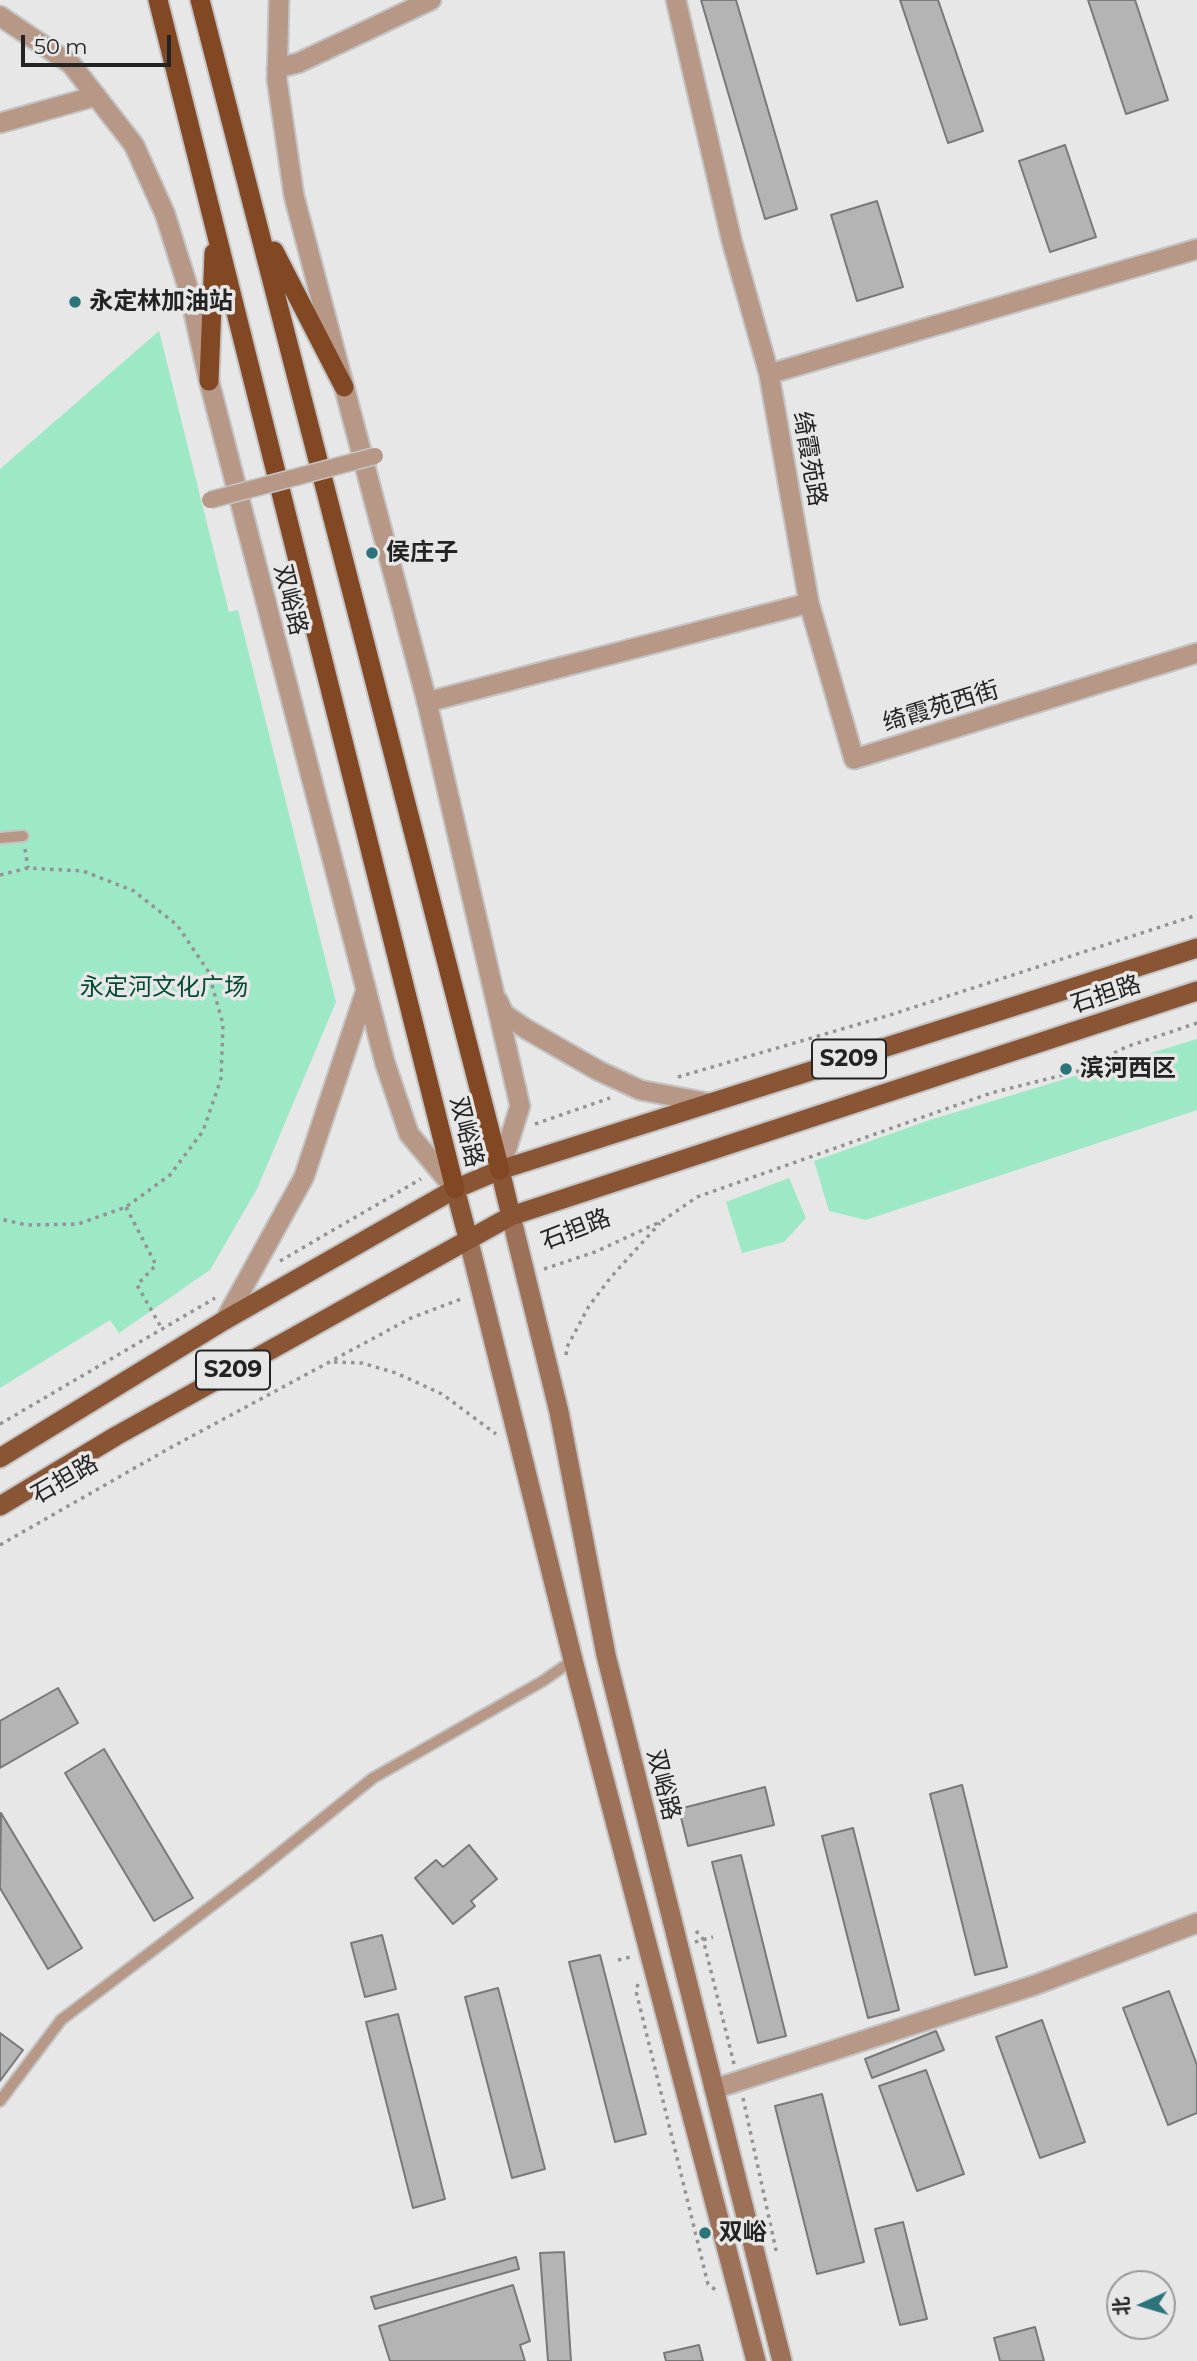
<!DOCTYPE html>
<html>
<head>
<meta charset="utf-8">
<style>
  body { margin:0 }
  #map { position:relative; width:1197px; height:2361px; overflow:hidden; background:#e7e7e8; font-family:Montserrat,"Noto Sans SC",sans-serif }
  canvas { display:block }
  .north { position:absolute; left:1106px; top:2270px; width:70px; height:70px; box-sizing:border-box; background:#e7e7e8; border:2px solid #999; border-radius:50%; rotate:266deg; font-size:19px; font-weight:700; line-height:28px; text-align:center; color:#232323 }
  .north::after { content:''; display:block; margin:auto; width:24px; height:32px; background:#2a747a; clip-path:polygon(50% 0,100% 100%,50% 72%,0 100%) }
  .scale { position:absolute; left:21px; top:35px; width:150px; height:32px; box-sizing:border-box; border:4px solid #232323; border-top:0; padding-left:9px; font-size:21px; line-height:24px; white-space:nowrap; color:#232323; -webkit-text-stroke:5px #e7e7e8; paint-order:stroke }
</style>
</head>
<body>
<div id="map">
<canvas width="1197" height="2361"></canvas>
<div class="north">北</div>
<div class="scale">50 m</div>
</div>
<script>
const c = document.querySelector('canvas').getContext('2d');
c.lineJoin = 'round';
function paint(path, color) {
  c.fillStyle = color;
  c.fill(path, 'evenodd');
}
function poly(rows) {
  const path = new Path2D();
  for (const r of rows) {
    path.moveTo(r[0], r[1]);
    for (let i = 2; i < r.length; i += 2) path.lineTo(r[i], r[i + 1]);
  }
  return path;
}
function stroke(path, color, width, dash) {
  c.strokeStyle = color;
  c.lineWidth = width;
  c.lineCap = dash ? 'butt' : 'round';
  c.setLineDash(dash || []);
  c.stroke(path);
}
function drawText(font, color, halo, rows, align = 'center') {
  c.font = font + ' Montserrat,"Noto Sans SC",sans-serif';
  c.lineWidth = 7;
  c.setLineDash([]);
  c.textBaseline = 'middle';
  c.strokeStyle = halo;
  c.fillStyle = color;
  for (const [text, x, y, turn = 0] of rows) {
    c.save();
    c.translate(x, y);
    c.rotate((+turn || 0) * Math.PI / 180);
    c.textAlign = isNaN(turn) ? turn : align;
    if (halo) c.strokeText(text, 0, 0);
    c.fillText(text, 0, 0);
    c.restore();
  }
}
paint(poly([
  [159,331,229,612,238,610,336,1002,257,1189,210,1270,119,1333,110,1320,0,1388,0,469],
  [1197,1039,1197,1110,866,1220,829,1211,814,1161,930,1120],
  [789,1178,806,1218,784,1242,742,1253,726,1202]
]), '#9de8c5');
const building = poly([
  [701,0,736,0,797,209,765,219,701,0],
  [900,0,938,0,983,131,948,143,900,0],
  [1088,0,1135,0,1168,100,1126,114,1088,0],
  [1065,145,1096,237,1050,252,1019,161,1065,145],
  [877,201,903,287,857,301,831,215,877,201],
  [58,1688,78,1723,0,1768,0,1721,58,1688],
  [104,1749,193,1898,154,1921,65,1773,104,1749],
  [962,1785,1007,1967,975,1975,930,1794,962,1785],
  [765,1787,774,1825,688,1846,679,1809,765,1787],
  [1,1813,82,1948,48,1969,0,1888,1,1813],
  [853,1828,899,2010,868,2018,822,1836,853,1828],
  [469,1845,497,1879,471,1901,475,1906,453,1924,415,1878,436,1860,443,1867,469,1845],
  [741,1855,786,2036,758,2043,712,1862,741,1855],
  [382,1935,396,1989,365,1997,351,1943,382,1935],
  [600,1955,646,2134,615,2142,569,1962,600,1955],
  [498,1988,545,2169,512,2178,465,1997,498,1988],
  [1169,1991,1197,2065,1197,2113,1168,2125,1123,2008,1169,1991],
  [398,2014,445,2199,413,2208,366,2022,398,2014],
  [1042,2020,1085,2142,1040,2158,996,2037,1042,2020],
  [936,2031,944,2050,872,2078,865,2059,936,2031],
  [0,2033,23,2050,0,2081,0,2033],
  [926,2070,964,2174,917,2191,879,2086,926,2070],
  [822,2094,864,2262,817,2274,775,2106,822,2094],
  [903,2222,927,2319,900,2325,875,2229,903,2222],
  [564,2252,571,2361,548,2361,540,2253,564,2252],
  [516,2257,519,2269,375,2309,371,2297,516,2257],
  [513,2285,530,2341,520,2345,525,2361,390,2361,379,2326,513,2285],
  [1035,2327,1044,2361,1000,2361,994,2338,1035,2327],
  [699,2345,703,2361,666,2361,664,2353,699,2345]
]);
paint(building, '#b5b4b5');
stroke(building, '#7a7979', 2);
const service = poly([
  [0,838,23,836],
  [0,2101,61,2020,255,1873,373,1778,543,1681,573,1660]
]);
const minor = poly([
  [676,0,732,242,769,374],
  [277,68,298,63,431,0],
  [0,123,96,96],
  [809,603,854,759,1197,653],
  [427,702,809,603,769,374,1197,249],
  [714,2089,1035,1985,1197,1923]
]);
const tertiary = poly([
  [279,0,277,80,294,196,427,702,520,1106,500,1170],
  [0,16,71,64,134,145,165,214,189,291,209,381,385,1063,409,1134,455,1189],
  [498,1001,504,1014,526,1029,599,1071,640,1090,709,1103],
  [225,1320,304,1177,365,993]
]);
const secondary = poly([
  [511,1216,559,1412,606,1655,782,2361],
  [468,1238,573,1660,756,2361]
]);
const primary = poly([
  [500,1170,511,1216],
  [455,1189,468,1238],
  [0,1458,225,1320,455,1189,500,1170,1197,948],
  [0,1506,116,1436,511,1216,1197,991]
]);
const trunk = poly([
  [158,0,455,1189],
  [200,0,500,1170],
  [274,251,344,387],
  [209,381,214,253]
]);
stroke(service, '#c4c4c5', 14);
stroke(minor, '#c4c4c5', 23);
stroke(tertiary, '#c4c4c5', 23);
stroke(secondary, '#c4c4c5', 23);
stroke(primary, '#c4c4c5', 23);
stroke(trunk, '#c4c4c5', 23);
stroke(poly([
  [25,849,28,868],
  [0,875,28,868,83,871,134,891,177,925,208,971,223,1024,221,1079,203,1131,170,1175,126,1207,78,1224,27,1225,0,1219],
  [678,1077,890,1015,1197,915],
  [535,1124,610,1098],
  [126,1207,156,1265,137,1285,161,1327],
  [280,1261,421,1179],
  [544,1269,595,1252,662,1221,697,1197,991,1093,1079,1071,1126,1047,1197,1023],
  [566,1355,567,1347,589,1306,611,1277,660,1223],
  [334,1362,362,1363,396,1373,442,1394,496,1434],
  [0,1424,215,1298],
  [0,1545,168,1449,411,1318,464,1298],
  [696,1931,703,1939,734,2064],
  [695,1942,713,1937],
  [618,1960,630,1957],
  [638,1984,636,1991,708,2284,718,2292],
  [743,2098,777,2255]
]), '#939393', 3.5, [3.5, 5]);
stroke(service, '#b79887', 10);
stroke(minor, '#b79887', 19);
stroke(tertiary, '#b79887', 19);
stroke(secondary, '#9d7158', 19);
stroke(primary, '#8a5535', 19);
stroke(trunk, '#824824', 19);
const pedestrianBridge = poly([
  [210,500,375,456]
]);
stroke(pedestrianBridge, '#c4c4c5', 19, []);
stroke(pedestrianBridge, '#b79887', 16);
for (const [x, y, r, color] of [
  [75,302,7,"#2a747a"],
  [372,553,7,"#2a747a"],
  [1066,1069,7,"#2a747a"],
  [705,2233,7,"#2a747a"]
]) {
  const dot = new Path2D();
  dot.arc(x, y, r, 0, 2 * Math.PI);
  c.fillStyle = color;
  c.fill(dot);
  stroke(dot, '#e7e7e8', 2.5);
}
for (const [x, y, w] of [
  [849,1059,74],
  [233,1370,74]
]) {
  const box = new Path2D();
  box.roundRect(x - w / 2, y - 19.5, w, 39, 5);
  c.fillStyle = '#e7e7e8';
  c.fill(box);
  stroke(box, '#232323', 2);
}
drawText('bold 23px', '#232323', null, [
  ["S209",849,1059],
  ["S209",233,1370]
]);
drawText('bold 24px', '#232323', '#e7e7e8', [
  ["永定林加油站",89,302],
  ["侯庄子",386,553],
  ["滨河西区",1080,1069],
  ["双峪",719,2233]
], 'left');
drawText('24px', '#232323', '#e7e7e8', [
  ["绮霞苑路",809,459,80],
  ["双峪路",290,600,76],
  ["绮霞苑西街",941,707,-17],
  ["石担路",1106,995,-18],
  ["双峪路",466,1132,76],
  ["石担路",576,1230,-21],
  ["石担路",65,1480,-30],
  ["双峪路",663,1785,76]
]);
drawText('24px', '#014b33', '#e7e7e8', [
  ["永定河文化广场",164,988]
]);
</script>
</body>
</html>
